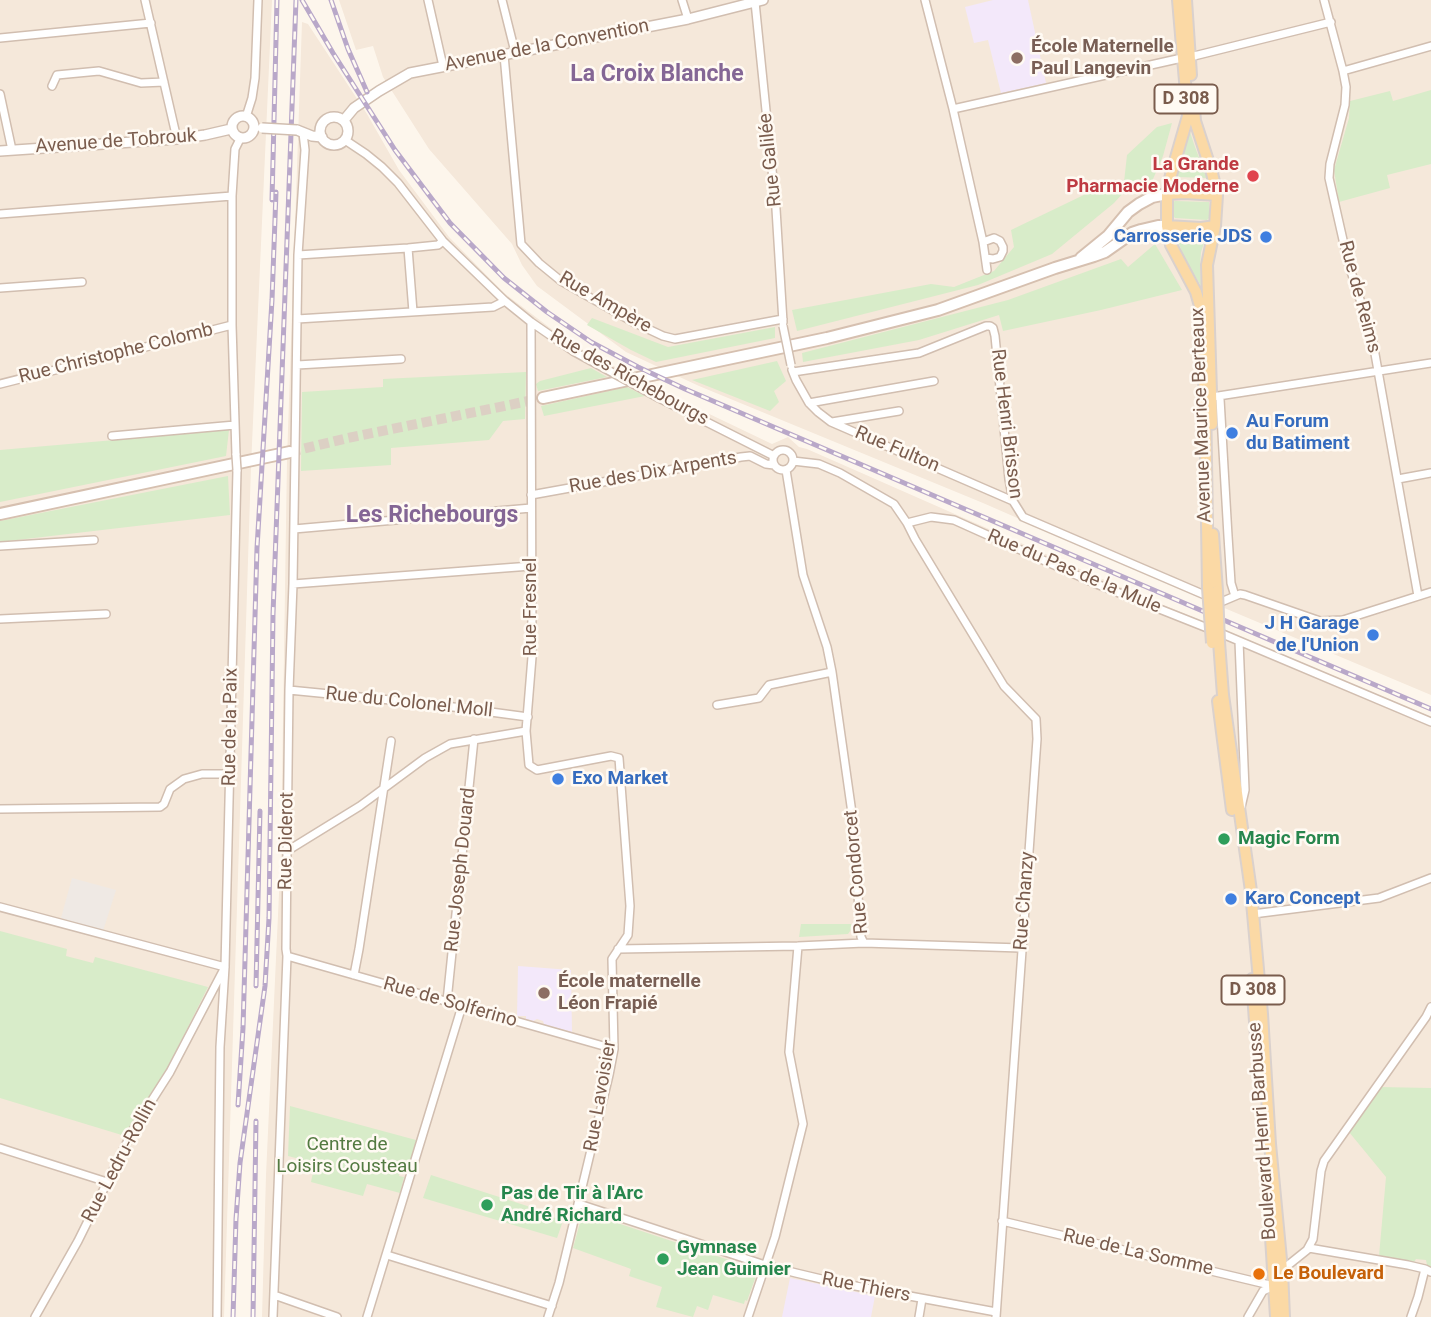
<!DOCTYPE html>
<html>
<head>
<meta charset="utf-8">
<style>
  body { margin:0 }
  canvas { display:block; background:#fdf6ec }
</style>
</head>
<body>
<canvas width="1431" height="1317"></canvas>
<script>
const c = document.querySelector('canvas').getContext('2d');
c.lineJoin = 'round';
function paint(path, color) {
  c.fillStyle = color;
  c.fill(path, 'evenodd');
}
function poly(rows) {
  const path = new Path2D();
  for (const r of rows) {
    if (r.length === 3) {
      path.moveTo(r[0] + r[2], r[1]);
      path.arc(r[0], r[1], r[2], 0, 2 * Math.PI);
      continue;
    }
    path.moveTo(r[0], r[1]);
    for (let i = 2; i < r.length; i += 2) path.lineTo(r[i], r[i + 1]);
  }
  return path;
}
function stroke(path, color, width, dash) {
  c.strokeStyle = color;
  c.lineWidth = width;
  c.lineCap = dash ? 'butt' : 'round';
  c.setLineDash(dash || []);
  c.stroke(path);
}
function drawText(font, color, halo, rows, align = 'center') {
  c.font = font + ' Roboto,sans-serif';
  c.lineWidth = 5;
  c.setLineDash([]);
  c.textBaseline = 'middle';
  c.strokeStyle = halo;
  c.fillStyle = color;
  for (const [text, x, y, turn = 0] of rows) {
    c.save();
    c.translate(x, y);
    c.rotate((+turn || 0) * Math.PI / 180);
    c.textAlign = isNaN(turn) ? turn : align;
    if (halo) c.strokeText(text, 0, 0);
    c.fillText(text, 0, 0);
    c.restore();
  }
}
paint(poly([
  [0,0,272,0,251,466,224,1317,0,1317],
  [339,0,1431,0,1431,695,1191,594,983,503,699,386,626,352,537,286,522,265,512,244,429,149,383,77,373,46,356,50],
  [302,22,308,24,367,114,399,170,449,237,504,293,570,343,655,388,772,444,788,437,799,447,807,449,1123,588,1431,717,1431,1317,262,1317,266,1175,281,850,287,459]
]), '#f5e8da');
paint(poly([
  [72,878,116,890,103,931,61,918]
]), '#efe9e4');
paint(poly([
  [993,0,1028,0,1046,83,1001,93,988,40,974,43,965,7],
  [518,966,571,970,572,1032,544,1024,543,1021,537,1019,533,1021,526,1019,526,1016,517,1016],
  [790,1278,875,1296,871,1317,782,1317]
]), '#f3e8fa');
paint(poly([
  [1431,90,1431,164,1387,175,1390,188,1339,202,1334,170,1349,118,1350,101,1390,91,1393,101],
  [1172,123,1163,156,1150,186,1140,180,1133,182,1114,203,1052,254,978,285,797,331,792,310,931,284,954,287,994,271,1014,247,1011,230,1090,192,1124,182,1127,155,1157,127],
  [1190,132,1195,147,1207,178,1177,177],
  [1175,201,1209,202,1209,218,1207,220,1175,218,1173,216,1173,202],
  [1177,239,1191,241,1205,240,1201,252,1200,266,1201,286,1185,259],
  [1155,244,1182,290,1101,310,1003,331,999,315,919,340,803,362,802,353,1008,300,1121,259,1128,267],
  [592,318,668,347,775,327,775,338,656,362,631,350,587,325],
  [777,361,786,381,774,391,779,402,770,411,692,380],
  [591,368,607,377,538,391,536,384,540,381],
  [526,372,525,419,503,421,489,440,391,448,391,465,301,471,302,392,383,387,383,379],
  [627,387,645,396,544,416,541,406],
  [229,430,226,456,0,502,0,450],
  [228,476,230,515,0,542,0,521],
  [801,924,851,924,853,927,848,934,799,937],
  [0,931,67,949,66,956,93,963,95,957,208,987,165,1073,125,1136,0,1098],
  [1379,1087,1431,1088,1431,1267,1427,1265,1426,1260,1416,1259,1414,1262,1379,1256,1386,1177,1349,1132],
  [290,1106,416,1140,409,1166,402,1164,399,1176,404,1177,400,1193,367,1184,363,1196,311,1182,315,1163,288,1156],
  [431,1175,549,1213,549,1216,556,1218,558,1216,564,1218,557,1238,423,1198],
  [587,1213,756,1269,756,1276,747,1301,745,1300,744,1304,713,1295,708,1310,697,1306,693,1317,656,1307,662,1287,629,1276,631,1269,573,1248,582,1215]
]), '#d8ecc9');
stroke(poly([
  [290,452,348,438,543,398]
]), '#dcd0c4', 10, [10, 5]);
const minor = poly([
  [145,0,177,139],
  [428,0,443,66],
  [502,0,515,52],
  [682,0,688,19],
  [925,0,953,109,983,242,987,270],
  [1324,0,1343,71,1346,87,1345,105,1330,164,1329,178,1348,262,1372,337,1418,596],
  [755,2,776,209,783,322],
  [0,38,151,23],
  [504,55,521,244,539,263,561,281,633,322,663,336,675,339,783,319],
  [1190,57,1331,22],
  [1343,71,1431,46],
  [52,86,57,75,99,71,141,83,164,82],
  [0,94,12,150],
  [953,109,1182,58],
  [246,117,252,98,255,78,258,0],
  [345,140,366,154,382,167,398,183,443,241,505,301,531,322,573,351],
  [0,214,232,196],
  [983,242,994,238,1000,241,1003,247,1003,251,1000,257,993,259,986,258],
  [408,248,413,312],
  [298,255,408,248,438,245,443,241],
  [0,288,82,282],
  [297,319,493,307,505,301],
  [531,322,532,657,526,731,529,765,537,770,611,756,619,758,630,906,628,935,612,959,614,1049,609,1075,559,1283,548,1317],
  [297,365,401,359],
  [792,370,796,380,809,403,818,412,831,422,1013,501],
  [793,372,919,353,986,326,990,326,993,328,995,336,1009,479,1013,501,1023,517,1221,602,1240,594,1245,595,1320,621,1343,620,1431,592],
  [0,384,232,325],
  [1212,397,1431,363],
  [659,398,774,456],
  [1220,399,1228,536,1231,583,1235,596],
  [809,403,934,381],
  [832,422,899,411],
  [112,436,235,425],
  [783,460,10],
  [236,455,232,325,232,196,235,149,240,139],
  [793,461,819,464,840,473,894,504,907,523,915,539,1004,686,1036,719,1037,739,996,1317],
  [786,470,803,575,827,647,832,672,852,813,861,937,864,943],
  [1398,479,1431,473],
  [531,495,741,457,750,456,766,464,774,465],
  [907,523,931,517,954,520,1094,583,1225,635,1431,722],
  [294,529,531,508],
  [0,546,94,540],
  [293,584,531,566],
  [0,619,106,614],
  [1239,641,1245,790,1241,807],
  [289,690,431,704,528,717],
  [717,705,759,698,769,685,832,672],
  [0,809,160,807,164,804,170,789,184,779,202,774,230,774],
  [287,851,360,806,425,758,450,744,526,731],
  [0,907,225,967],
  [1253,914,1379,898,1431,878],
  [618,949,798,946,864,943,1021,948],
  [287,956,614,1049],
  [354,975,359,949,391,741],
  [447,1001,474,739],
  [0,1148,107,1182],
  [579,1204,765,1265,796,1273,834,1282,996,1312],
  [1002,1221,1274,1286],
  [1309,1248,1408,1265,1425,1269,1431,1272],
  [387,1255,552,1306],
  [1282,1270,1307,1250,1313,1239,1321,1171,1324,1161,1426,1017,1431,1007],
  [274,1295,337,1317],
  [35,1317,78,1241,133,1130,170,1072,225,967],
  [217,1317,220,1047,225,967,237,470],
  [273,1317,287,956,286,949,287,851,289,690,293,584,298,255,305,150,303,133],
  [367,1317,462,1006],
  [748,1317,775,1237,803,1124,789,1052,798,946],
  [919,1317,922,1299],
  [1248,1317,1263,1291,1273,1286],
  [1411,1317,1418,1297,1425,1269]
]);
const tertiary = poly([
  [243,127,11],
  [334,131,14],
  [344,120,354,108,379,91,410,73,688,19,763,0],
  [297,130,312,136,322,137],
  [0,151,177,139,205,135,231,129]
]);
const secondary = poly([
  [1081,258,1108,236,1128,212,1139,204,1152,197,1167,194],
  [543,398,827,338,938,310,1055,268,1094,256,1105,252,1132,233,1141,230,1158,226,1167,226],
  [0,514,290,452]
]);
const primary = poly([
  [1178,0,1188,116,1169,182,1167,194,1167,226,1171,245,1196,292,1200,306,1205,397,1208,588],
  [1186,0,1191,75],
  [1194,108,1195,121,1212,173,1217,195,1215,226,1207,265,1212,424],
  [1167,194,1185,193,1217,195],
  [1167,226,1201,228,1215,226],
  [1213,534,1217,591],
  [1219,642,1223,695,1251,891,1262,1014,1270,1144,1282,1270,1284,1317],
  [1218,701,1232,810],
  [1252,979,1256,1036],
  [1271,1237,1276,1317]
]);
stroke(minor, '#d1beb0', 10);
stroke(tertiary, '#d1beb0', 12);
stroke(secondary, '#d6c0b0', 14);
stroke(primary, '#dad1cd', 14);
stroke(minor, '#fff', 7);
stroke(tertiary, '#fff', 9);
stroke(secondary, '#fff', 10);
stroke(primary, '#fbd9a5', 10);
const rail = poly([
  [302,0,333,53,395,150,450,223,504,278,547,312,591,342,638,367,685,389,1431,709],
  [331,0,348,49,367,92],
  [272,200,277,0],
  [256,986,260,811],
  [238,1105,243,1028,257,548,272,300,276,192],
  [233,1317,236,1219,240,1163,265,986,269,918,273,614,296,0],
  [253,1317,256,1121]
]);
stroke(rail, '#b9a8c9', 5);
stroke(rail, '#fffaf3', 2.5, [8]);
const minorBridge = poly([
  [783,326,791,365],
  [573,351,659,398],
  [236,455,237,470]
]);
const tertiaryBridge = poly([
  [262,128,297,130]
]);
const primaryBridge = poly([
  [1208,588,1212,643],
  [1217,591,1219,642]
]);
stroke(minorBridge, '#d1beb0', 10, []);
stroke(tertiaryBridge, '#d1beb0', 12, []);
stroke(primaryBridge, '#dad1cd', 14, []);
stroke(minorBridge, '#fff', 7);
stroke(tertiaryBridge, '#fff', 9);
stroke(primaryBridge, '#fbd9a5', 10);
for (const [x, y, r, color] of [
  [1017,58,7,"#8d6e63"],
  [1253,176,7,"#e0444e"],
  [1266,237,7,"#3f7fe0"],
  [1232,433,7,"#3f7fe0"],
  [1373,635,7,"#3f7fe0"],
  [558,779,7,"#3f7fe0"],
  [1224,839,7,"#2e9e5b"],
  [1231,899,7,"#3f7fe0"],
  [544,993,7,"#8d6e63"],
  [487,1205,7,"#2e9e5b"],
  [663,1259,7,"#2e9e5b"],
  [1259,1274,7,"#e8710a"]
]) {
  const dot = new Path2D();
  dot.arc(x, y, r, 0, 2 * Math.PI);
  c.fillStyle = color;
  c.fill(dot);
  stroke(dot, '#fffaf3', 2.5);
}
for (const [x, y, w] of [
  [1186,99,63],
  [1253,990,63]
]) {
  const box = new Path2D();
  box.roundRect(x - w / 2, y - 14.5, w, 29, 5);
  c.fillStyle = '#fffaf3';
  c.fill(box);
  stroke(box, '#7a5c4d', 2);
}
drawText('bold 18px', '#7a5c4d', null, [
  ["D 308",1186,99],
  ["D 308",1253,990]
]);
drawText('19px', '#7a5c4d', '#fffaf3', [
  ["Avenue de la Convention",547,46,-11],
  ["Avenue de Tobrouk",116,142,-4],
  ["Rue Galilée",771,160,-96],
  ["Rue de Reims",1359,297,75],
  ["Rue Ampère",605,303,30],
  ["Rue Christophe Colomb",116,354,-14],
  ["Rue des Richebourgs",629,378,29],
  ["Avenue Maurice Berteaux",1202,415,-92],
  ["Rue Henri Brisson",1006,424,83],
  ["Rue Fulton",897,450,23],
  ["Rue des Dix Arpents",653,473,-10],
  ["Rue du Pas de la Mule",1074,572,23],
  ["Rue Fresnel",531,607,-90],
  ["Rue du Colonel Moll",409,703,6],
  ["Rue de la Paix",231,727,-89],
  ["Rue Diderot",287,841,-89],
  ["Rue Joseph Douard",461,870,-84],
  ["Rue Condorcet",857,872,-95],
  ["Rue Chanzy",1025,901,-86],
  ["Rue de Solferino",450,1003,16],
  ["Rue Lavoisier",601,1096,-80],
  ["Boulevard Henri Barbusse",1263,1131,-94],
  ["Rue Ledru-Rollin",120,1161,-62],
  ["Rue de La Somme",1138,1253,13],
  ["Rue Thiers",866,1288,11]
]);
drawText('bold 19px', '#785e54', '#fffaf3', [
  ["École Maternelle",1031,47],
  ["Paul Langevin",1031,69],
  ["École maternelle",558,982],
  ["Léon Frapié",558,1004]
], 'left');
drawText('bold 19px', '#be3a42', '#fffaf3', [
  ["La Grande",1239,165],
  ["Pharmacie Moderne",1239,187]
], 'right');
drawText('bold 19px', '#366cbe', '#fffaf3', [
  ["Carrosserie JDS",1252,237,"right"],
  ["Au Forum",1246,422],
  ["du Batiment",1246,444],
  ["J H Garage",1359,624,"right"],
  ["de l'Union",1359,646,"right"],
  ["Exo Market",572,779],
  ["Karo Concept",1245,899]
], 'left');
drawText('bold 19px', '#27864d', '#fffaf3', [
  ["Magic Form",1238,839],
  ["Pas de Tir à l'Arc",501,1194],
  ["André Richard",501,1216],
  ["Gymnase",677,1248],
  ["Jean Guimier",677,1270]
], 'left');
drawText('19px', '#537a41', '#fffaf3', [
  ["Centre de",347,1145],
  ["Loisirs Cousteau",347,1167]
]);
drawText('bold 19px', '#c56008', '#fffaf3', [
  ["Le Boulevard",1273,1274]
], 'left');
drawText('bold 23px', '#846695', '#fffaf3', [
  ["La Croix Blanche",657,75],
  ["Les Richebourgs",432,516]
]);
</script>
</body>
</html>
